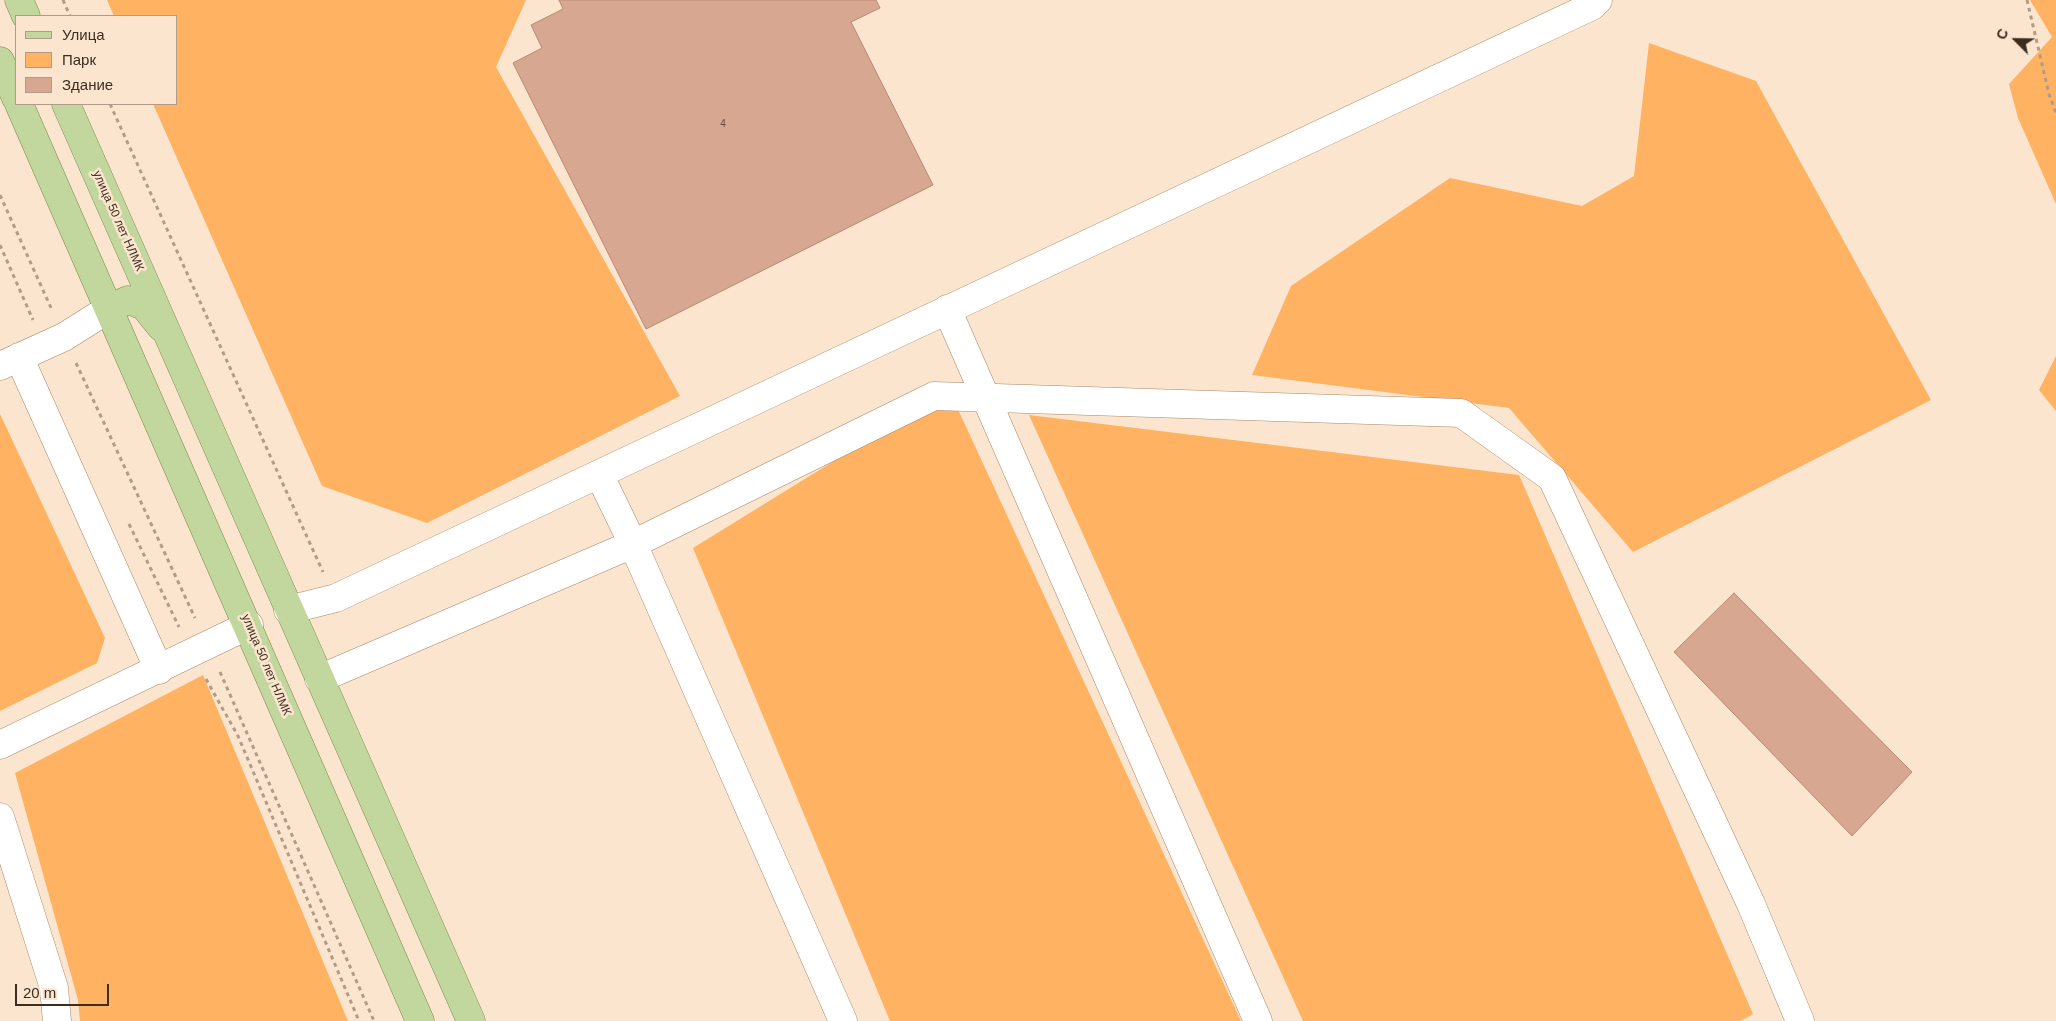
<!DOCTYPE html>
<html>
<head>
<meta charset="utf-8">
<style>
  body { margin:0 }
  #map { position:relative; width:2056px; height:1021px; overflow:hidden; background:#fce5cf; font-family:Arial,sans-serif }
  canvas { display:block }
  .legend { position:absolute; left:15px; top:15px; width:162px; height:90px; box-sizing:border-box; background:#fce5cf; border:1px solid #af9b89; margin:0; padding:6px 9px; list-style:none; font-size:15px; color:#3c2d1f }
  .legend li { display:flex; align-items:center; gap:10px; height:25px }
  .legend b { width:25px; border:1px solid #af9b89 }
  .north { position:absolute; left:1991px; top:15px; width:50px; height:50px; -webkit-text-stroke:4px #fce5cf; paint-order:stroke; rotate:293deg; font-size:14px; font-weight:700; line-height:20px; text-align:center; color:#3c2d1f }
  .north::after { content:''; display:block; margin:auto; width:18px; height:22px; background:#3c2d1f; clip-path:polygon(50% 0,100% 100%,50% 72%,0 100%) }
  .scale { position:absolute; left:15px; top:984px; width:94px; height:22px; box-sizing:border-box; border:2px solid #3c2d1f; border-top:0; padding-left:6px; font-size:15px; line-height:18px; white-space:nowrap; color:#3c2d1f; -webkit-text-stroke:4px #fce5cf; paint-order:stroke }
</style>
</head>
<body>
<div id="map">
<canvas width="2056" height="1021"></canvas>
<ul class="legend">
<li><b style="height:6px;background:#c2d79d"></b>Улица</li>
<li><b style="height:14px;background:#feb262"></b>Парк</li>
<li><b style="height:14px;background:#d7a791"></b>Здание</li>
</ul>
<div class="north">С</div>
<div class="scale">20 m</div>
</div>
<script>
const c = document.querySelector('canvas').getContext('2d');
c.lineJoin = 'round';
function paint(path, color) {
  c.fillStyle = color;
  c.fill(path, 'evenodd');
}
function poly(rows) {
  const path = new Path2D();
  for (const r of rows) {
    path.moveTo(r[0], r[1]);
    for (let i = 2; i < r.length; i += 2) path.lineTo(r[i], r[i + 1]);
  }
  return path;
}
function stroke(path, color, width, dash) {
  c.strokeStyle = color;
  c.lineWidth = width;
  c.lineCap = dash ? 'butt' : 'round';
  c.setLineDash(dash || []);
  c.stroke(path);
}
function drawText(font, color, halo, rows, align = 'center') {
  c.font = font + ' Arial,sans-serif';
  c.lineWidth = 5;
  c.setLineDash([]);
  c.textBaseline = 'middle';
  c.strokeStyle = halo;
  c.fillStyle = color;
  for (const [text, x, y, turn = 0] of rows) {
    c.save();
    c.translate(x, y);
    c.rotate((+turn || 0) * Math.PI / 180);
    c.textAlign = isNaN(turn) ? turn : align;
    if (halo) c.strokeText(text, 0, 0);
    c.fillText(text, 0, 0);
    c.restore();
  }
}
paint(poly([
  [107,0,526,0,496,67,680,396,427,523,322,486,153,104,176,104,176,16,114,16],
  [2030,0,2056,0,2056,204,2018,118,2009,84,2052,37],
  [1649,43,1756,81,1931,400,1633,552,1509,408,1252,375,1291,286,1450,178,1582,206,1634,176],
  [2056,356,2056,411,2039,390],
  [949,390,1241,1021,890,1021,693,548],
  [0,414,105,638,97,663,0,711],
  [1029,415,1519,475,1753,1014,1741,1021,1303,1021],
  [203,675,348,1021,80,1021,78,1000,15,773]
]), '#feb262');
const building = poly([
  [559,0,876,0,880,8,851,22,933,185,646,329,513,63,542,48,531,25,563,9,559,0],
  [1734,593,1912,772,1852,836,1674,652,1734,593]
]);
paint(building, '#d7a791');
stroke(building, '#b88974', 1);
const minor = poly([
  [947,309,1258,1021],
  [19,357,159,670],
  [0,366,64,337,110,308],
  [599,474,633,544,934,396,1461,413,1552,478,1751,904,1800,1021],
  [288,610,336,598,1592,6,1598,0],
  [319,679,633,544,843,1021],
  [0,745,249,625],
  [0,817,54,988,57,1021]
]);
const major = poly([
  [19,0,26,16],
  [0,61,16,98],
  [19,104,420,1021],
  [66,104,471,1021],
  [110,308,128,300,144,306,161,327]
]);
stroke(minor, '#ab8764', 29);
stroke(major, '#798a46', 29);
stroke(poly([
  [63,0,70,16],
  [2027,0,2049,94,2056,113],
  [110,104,323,572],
  [0,195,52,310],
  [0,245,33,320],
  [76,363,195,618],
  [129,524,179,627],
  [220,672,374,1021],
  [206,679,238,736,359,1021]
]), '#b09c8a', 3, [4, 4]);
stroke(minor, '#fff', 28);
stroke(major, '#c2d79d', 28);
drawText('10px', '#634c3c', null, [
  ["4",723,124]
]);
drawText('12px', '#3c2d1f', '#fce5cf', [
  ["улица 50 лет НЛМК",118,221,66],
  ["улица 50 лет НЛМК",266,665,67]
]);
</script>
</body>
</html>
